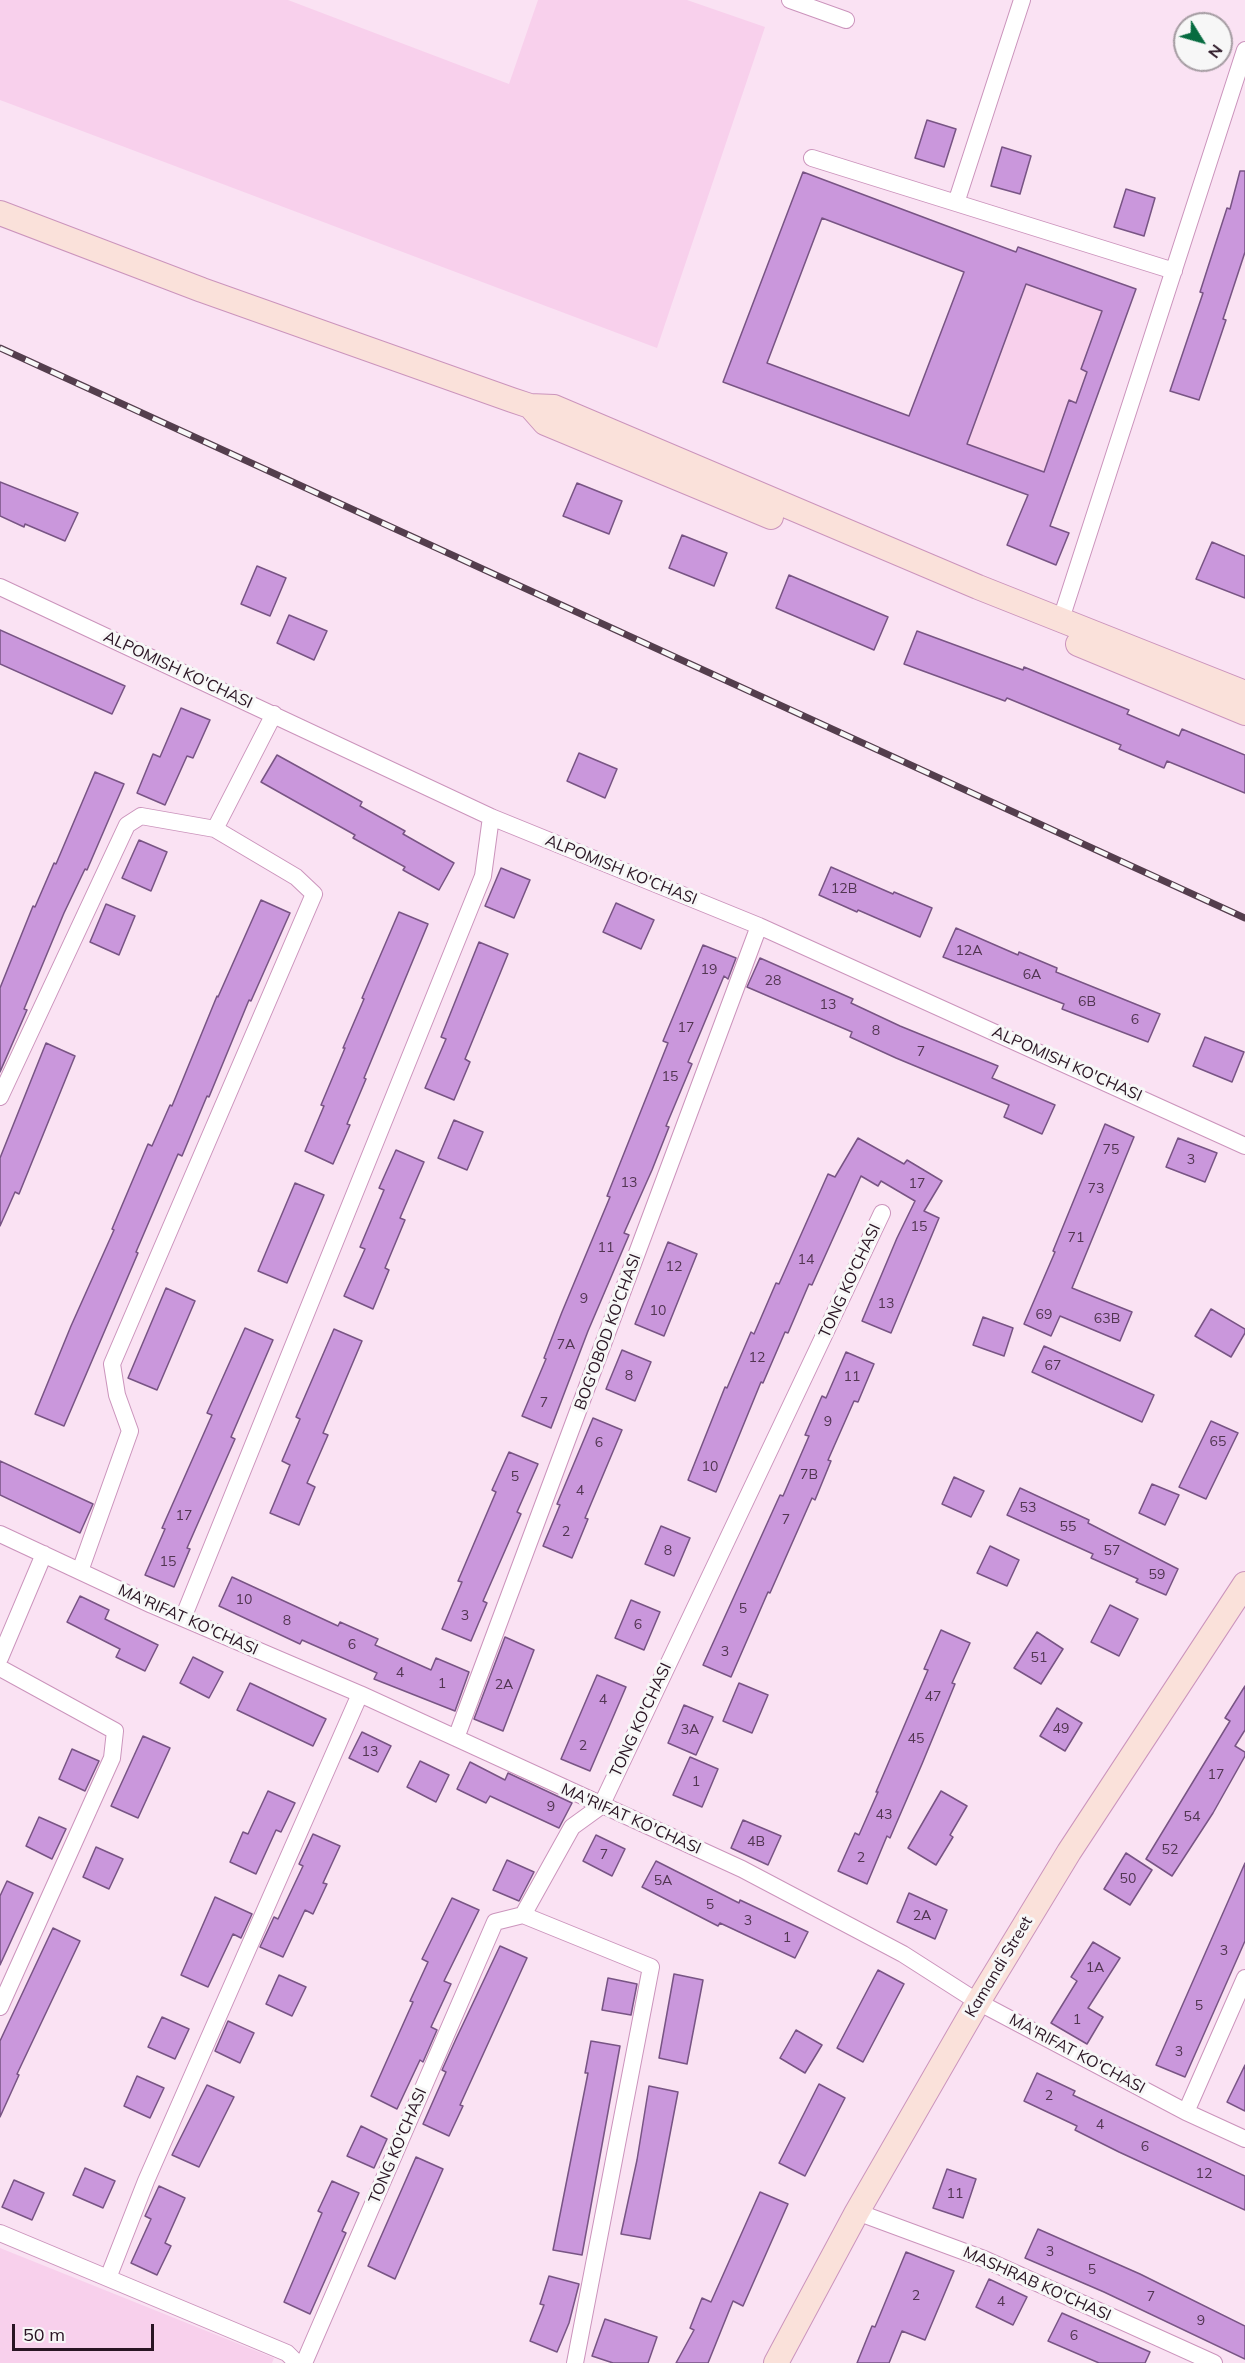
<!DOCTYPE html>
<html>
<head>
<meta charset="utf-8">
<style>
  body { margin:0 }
  #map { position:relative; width:1245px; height:2363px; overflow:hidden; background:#fae2f3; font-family:Mulish,sans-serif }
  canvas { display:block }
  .north { position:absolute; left:1173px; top:12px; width:60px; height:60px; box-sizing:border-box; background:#f7f7f7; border:2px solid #a59ca2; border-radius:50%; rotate:127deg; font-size:16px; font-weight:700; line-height:24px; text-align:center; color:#291423 }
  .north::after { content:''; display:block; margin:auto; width:21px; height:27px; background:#066b40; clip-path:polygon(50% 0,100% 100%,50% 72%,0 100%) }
  .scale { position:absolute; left:12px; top:2324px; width:142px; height:27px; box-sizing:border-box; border:3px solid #291423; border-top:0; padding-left:8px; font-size:18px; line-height:21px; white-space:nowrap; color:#291423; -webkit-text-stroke:4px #f7f7f7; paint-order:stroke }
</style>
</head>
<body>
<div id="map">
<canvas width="1245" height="2363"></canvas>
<div class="north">N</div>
<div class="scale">50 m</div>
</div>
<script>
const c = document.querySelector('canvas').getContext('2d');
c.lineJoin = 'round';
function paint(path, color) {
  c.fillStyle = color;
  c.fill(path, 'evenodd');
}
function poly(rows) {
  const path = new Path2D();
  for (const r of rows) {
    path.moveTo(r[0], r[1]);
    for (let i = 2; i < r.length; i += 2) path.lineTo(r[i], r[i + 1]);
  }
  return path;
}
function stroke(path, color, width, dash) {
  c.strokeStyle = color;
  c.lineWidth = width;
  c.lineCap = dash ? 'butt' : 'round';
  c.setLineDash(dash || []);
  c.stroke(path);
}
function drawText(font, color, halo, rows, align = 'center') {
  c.font = font + ' Mulish,sans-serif';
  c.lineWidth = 6;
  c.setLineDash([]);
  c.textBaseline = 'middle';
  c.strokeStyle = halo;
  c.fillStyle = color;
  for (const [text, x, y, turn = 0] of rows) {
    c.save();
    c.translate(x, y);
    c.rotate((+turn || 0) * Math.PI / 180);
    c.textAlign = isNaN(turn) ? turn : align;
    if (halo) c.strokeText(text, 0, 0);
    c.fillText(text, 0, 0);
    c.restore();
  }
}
paint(poly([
  [0,0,288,0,509,84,538,0,687,0,765,27,657,348,0,100],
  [1018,247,1136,289,1058,506,939,463],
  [0,2248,274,2358,272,2363,0,2363]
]), '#f8d0ec');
const building = poly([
  [927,120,956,129,944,167,915,158,927,120],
  [1002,147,1031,156,1020,194,991,186,1002,147],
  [1240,171,1245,171,1245,252,1223,319,1226,320,1199,400,1170,391,1203,293,1200,292,1227,208,1230,209,1240,171],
  [803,172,1016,252,1018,247,1136,289,1050,526,1069,533,1056,565,1007,545,1028,495,723,382,803,172],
  [822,218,964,272,909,416,767,363,822,218],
  [1026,284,1102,311,1081,369,1087,372,1076,403,1069,400,1044,472,967,444,1026,284],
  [1126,189,1155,198,1144,236,1114,227,1126,189],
  [0,482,78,513,65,541,25,524,24,527,0,516,0,482],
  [577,483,622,501,609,534,563,516,577,483],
  [682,535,727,553,714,586,669,568,682,535],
  [1212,542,1245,556,1245,598,1196,579,1212,542],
  [257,566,286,578,270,616,241,604,257,566],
  [789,575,888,617,874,650,776,608,789,575],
  [289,615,327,631,314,660,277,643,289,615],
  [0,630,125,686,112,714,0,664,0,630],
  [917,631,1023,670,1024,667,1129,710,1127,714,1179,736,1182,729,1245,755,1245,793,1167,761,1164,768,1119,749,1121,745,1007,698,1005,701,904,664,917,631],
  [181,708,210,720,193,758,187,756,165,805,137,793,153,754,160,757,181,708],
  [579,753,617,769,605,798,567,781,579,753],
  [277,755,362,802,360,806,405,831,403,834,454,863,439,890,403,870,405,867,353,838,355,835,261,782,277,755],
  [95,772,124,784,87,870,85,869,64,913,24,1009,27,1010,0,1072,0,988,33,906,35,907,54,863,56,864,95,772],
  [139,840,167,852,151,891,122,878,139,840],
  [831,867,893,894,894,892,932,908,920,937,858,910,857,912,819,895,831,867],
  [501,868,530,880,514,918,485,906,501,868],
  [261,900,290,913,251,1001,249,1000,209,1097,207,1096,182,1156,178,1154,136,1252,138,1253,64,1426,35,1414,71,1326,114,1230,112,1229,148,1144,152,1146,170,1105,172,1106,217,996,218,997,261,900],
  [616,903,654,920,641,949,603,932,616,903],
  [106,904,135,916,119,955,90,942,106,904],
  [399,912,428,924,364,1078,366,1079,347,1124,350,1125,333,1164,305,1151,324,1106,321,1105,345,1048,343,1048,364,999,362,998,399,912],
  [956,928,1018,955,1019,952,1057,968,1056,972,1160,1014,1148,1042,1062,1009,1064,1004,943,957,956,928],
  [479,942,508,954,465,1059,470,1062,454,1100,425,1088,446,1039,441,1037,479,942],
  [703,945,736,958,728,979,724,976,688,1062,692,1064,666,1126,669,1127,652,1170,624,1233,629,1235,588,1331,551,1428,522,1416,546,1359,544,1358,562,1312,610,1197,607,1196,668,1043,663,1041,703,945],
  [760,958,853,999,851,1003,900,1026,998,1066,992,1078,1055,1105,1042,1134,1004,1117,1009,1105,896,1058,850,1037,852,1032,747,987,760,958],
  [1205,1037,1244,1052,1232,1082,1193,1066,1205,1037],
  [46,1043,75,1056,19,1194,15,1192,0,1226,0,1158,46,1043],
  [454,1120,483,1132,467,1170,438,1158,454,1120],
  [1105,1124,1134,1137,1072,1288,1132,1312,1120,1341,1060,1316,1051,1336,1024,1324,1055,1252,1053,1251,1105,1124],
  [858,1138,904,1164,907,1160,942,1181,924,1211,939,1218,891,1333,862,1321,897,1238,915,1201,881,1181,878,1186,861,1176,812,1285,809,1284,788,1333,785,1332,763,1383,761,1382,716,1492,688,1480,725,1387,727,1388,751,1332,754,1334,776,1283,779,1284,828,1174,835,1177,858,1138],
  [1178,1138,1217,1153,1205,1182,1166,1167,1178,1138],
  [396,1150,424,1162,400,1218,405,1220,385,1268,389,1270,373,1309,344,1296,365,1249,360,1247,384,1190,379,1188,396,1150],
  [295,1183,324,1195,287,1283,258,1271,295,1183],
  [668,1242,697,1254,664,1336,635,1324,668,1242],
  [166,1288,195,1301,157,1390,128,1378,166,1288],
  [1211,1309,1245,1329,1245,1333,1231,1357,1195,1336,1211,1309],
  [983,1317,1013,1328,1004,1356,973,1345,983,1317],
  [245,1328,273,1340,231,1437,235,1439,187,1548,190,1549,174,1587,145,1575,165,1529,162,1528,212,1415,207,1413,245,1328],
  [334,1329,362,1341,323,1433,328,1435,307,1483,315,1487,299,1525,270,1513,290,1465,282,1461,300,1419,296,1417,334,1329],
  [1044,1346,1154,1395,1142,1422,1032,1372,1044,1346],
  [622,1350,651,1362,635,1401,606,1389,622,1350],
  [846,1352,874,1364,858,1402,854,1401,828,1460,831,1461,815,1500,812,1498,770,1593,768,1592,731,1677,703,1665,780,1495,783,1496,809,1436,805,1435,822,1396,826,1398,846,1352],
  [593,1418,622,1430,585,1518,588,1519,572,1558,543,1546,560,1505,557,1504,593,1418],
  [1211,1421,1238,1433,1206,1499,1179,1487,1211,1421],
  [509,1452,538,1464,517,1512,521,1514,483,1601,487,1603,471,1641,442,1629,462,1582,458,1581,496,1492,492,1490,509,1452],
  [0,1461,93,1504,80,1533,0,1495,0,1461],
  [954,1477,984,1491,971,1517,942,1504,954,1477],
  [1152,1484,1179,1495,1165,1525,1139,1513,1152,1484],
  [1020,1488,1089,1520,1088,1523,1178,1569,1166,1595,1136,1582,1138,1579,1091,1558,1093,1554,1007,1515,1020,1488],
  [661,1526,690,1538,674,1576,645,1564,661,1526],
  [990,1546,1019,1560,1007,1586,977,1573,990,1546],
  [232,1577,338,1626,340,1622,378,1639,375,1645,431,1670,436,1658,469,1672,455,1711,374,1679,377,1673,302,1640,300,1644,219,1606,232,1577],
  [80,1596,109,1610,105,1619,158,1645,145,1671,116,1657,120,1649,67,1622,80,1596],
  [631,1600,660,1612,644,1650,615,1638,631,1600],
  [1110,1605,1138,1619,1119,1656,1091,1642,1110,1605],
  [941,1630,970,1643,952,1683,955,1684,922,1764,890,1838,887,1836,867,1884,838,1871,855,1833,859,1835,878,1792,876,1792,928,1670,924,1669,941,1630],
  [1037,1632,1063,1649,1041,1684,1014,1668,1037,1632],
  [505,1637,534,1650,503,1731,474,1719,505,1637],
  [193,1657,223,1672,209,1698,180,1683,193,1657],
  [597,1675,626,1687,590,1771,561,1759,597,1675],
  [250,1683,326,1719,313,1746,237,1710,250,1683],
  [739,1683,768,1695,752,1733,723,1721,739,1683],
  [1245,1686,1245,1730,1235,1746,1245,1752,1245,1756,1213,1813,1172,1876,1146,1859,1230,1721,1225,1718,1245,1686],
  [684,1705,713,1717,696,1755,668,1743,684,1705],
  [1057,1708,1082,1723,1065,1751,1040,1736,1057,1708],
  [362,1732,391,1746,378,1772,349,1758,362,1732],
  [143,1736,170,1748,138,1818,111,1806,143,1736],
  [72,1749,99,1761,85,1791,59,1779,72,1749],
  [690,1757,718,1769,702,1807,673,1795,690,1757],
  [420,1761,449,1775,436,1802,407,1787,420,1761],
  [470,1762,505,1780,508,1773,572,1803,559,1828,490,1796,486,1803,457,1789,470,1762],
  [268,1791,295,1803,281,1832,276,1830,256,1874,230,1862,243,1832,248,1834,268,1791],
  [941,1791,967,1806,950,1835,953,1837,936,1865,908,1848,941,1791],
  [39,1817,66,1829,52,1859,26,1846,39,1817],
  [743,1820,781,1836,768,1865,731,1848,743,1820],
  [313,1834,340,1846,323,1883,327,1884,313,1914,305,1910,283,1957,260,1947,274,1917,278,1919,303,1866,299,1864,313,1834],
  [596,1835,625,1849,612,1876,583,1861,596,1835],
  [96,1847,123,1859,109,1889,83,1877,96,1847],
  [1126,1853,1152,1870,1130,1905,1104,1889,1126,1853],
  [507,1860,534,1872,519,1901,493,1890,507,1860],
  [656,1861,739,1903,740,1900,808,1932,795,1958,720,1923,718,1926,642,1887,656,1861],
  [1245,1863,1245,1941,1185,2077,1156,2065,1245,1863],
  [7,1881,33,1893,0,1965,0,1896,7,1881],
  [909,1893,947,1910,935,1939,897,1922,909,1893],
  [215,1897,252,1914,241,1938,233,1934,208,1987,181,1975,215,1897],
  [452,1898,479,1910,444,1981,451,1984,431,2027,437,2030,423,2062,420,2060,397,2109,371,2096,413,2002,410,2001,428,1962,422,1959,452,1898],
  [53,1928,80,1941,17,2074,19,2075,0,2117,0,2041,53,1928],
  [1093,1942,1120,1958,1088,2008,1103,2017,1087,2044,1051,2023,1077,1981,1071,1977,1093,1942],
  [500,1946,527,1958,460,2105,463,2106,449,2136,423,2124,446,2072,442,2070,456,2039,500,1946],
  [878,1970,904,1984,863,2062,837,2048,878,1970],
  [674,1974,703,1980,687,2064,659,2058,674,1974],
  [279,1975,306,1987,292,2016,266,2004,279,1975],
  [608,1978,637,1984,631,2015,602,2010,608,1978],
  [162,2017,189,2029,175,2059,148,2047,162,2017],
  [228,2021,254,2033,240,2063,215,2051,228,2021],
  [796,2030,822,2045,805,2073,780,2058,796,2030],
  [591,2041,620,2046,582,2255,553,2250,588,2073,585,2073,591,2041],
  [1245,2065,1245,2111,1227,2102,1245,2065],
  [1037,2073,1075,2091,1073,2095,1245,2176,1245,2210,1119,2152,1075,2130,1077,2126,1024,2101,1037,2073],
  [137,2076,164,2088,150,2118,124,2106,137,2076],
  [819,2084,845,2098,805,2176,779,2163,819,2084],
  [207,2085,234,2097,199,2167,172,2155,207,2085],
  [649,2086,678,2092,650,2239,621,2234,637,2160,649,2086],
  [361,2126,387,2139,374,2168,347,2156,361,2126],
  [416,2157,443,2169,395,2279,368,2266,416,2157],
  [85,2168,115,2181,103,2208,73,2195,85,2168],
  [947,2169,976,2179,963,2218,933,2208,947,2169],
  [14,2180,44,2193,32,2220,2,2207,14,2180],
  [332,2181,359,2193,342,2231,346,2233,310,2314,284,2302,322,2213,318,2211,332,2181],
  [159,2186,185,2198,165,2243,171,2246,157,2275,131,2263,151,2219,145,2216,159,2186],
  [760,2192,788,2204,743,2306,733,2301,708,2363,676,2363,694,2330,690,2328,702,2298,711,2302,760,2192],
  [1038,2229,1140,2274,1245,2326,1245,2359,1104,2292,1025,2258,1038,2229],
  [906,2252,954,2271,925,2340,902,2331,889,2363,857,2363,872,2326,875,2327,906,2252],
  [549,2276,579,2284,569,2323,557,2352,530,2341,544,2305,540,2304,549,2276],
  [989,2279,1027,2297,1013,2325,976,2307,989,2279],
  [1062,2313,1150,2352,1145,2363,1099,2363,1048,2341,1062,2313],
  [605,2319,657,2337,648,2363,613,2363,592,2356,605,2319]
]);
paint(building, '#ca97dc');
stroke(building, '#785484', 1.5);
const minor = poly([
  [790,0,846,20],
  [812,158,1174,271],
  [956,203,1022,0],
  [0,587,491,817,759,926,1245,1146],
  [1061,619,1245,50],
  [215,829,274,714],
  [0,1097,127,825,141,816,215,829,296,877,314,894,112,1364,117,1395,130,1431,80,1571],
  [0,1534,152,1605,360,1694,742,1869,903,1954,978,2002,1186,2112,1245,2139],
  [183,1618,483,876,491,817],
  [0,1658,44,1554],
  [0,1668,115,1731,112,1758,0,2007],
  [456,1738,759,926],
  [523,1915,651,1967,575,2363],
  [1186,2112,1245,1978],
  [857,2212,984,2259,1214,2363],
  [0,2233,287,2353,297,2363],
  [108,2278,146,2181,360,1694],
  [304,2363,495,1922,523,1915,572,1827,601,1806,882,1213]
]);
const secondary = poly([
  [0,213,202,290,512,400,530,406,554,407,978,587,1245,693],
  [530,406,545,423,771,517],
  [1078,644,1245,713],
  [776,2363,857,2212,978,2002,1069,1852,1245,1584]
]);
stroke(minor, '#cb94bc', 18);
stroke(secondary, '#cb94bc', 26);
stroke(minor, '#fff', 16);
stroke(secondary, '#fae1da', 24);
const rail = poly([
  [0,348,1245,918]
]);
stroke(rail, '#543e4d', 7);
stroke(rail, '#f7f7f7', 4.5, [14]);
drawText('14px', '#513551', null, [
  ["12B",844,889],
  ["12A",969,951],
  ["19",709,970],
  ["6A",1032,975],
  ["28",773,981],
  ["6B",1087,1002],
  ["13",828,1005],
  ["6",1135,1020],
  ["17",686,1028],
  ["8",876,1031],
  ["7",921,1052],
  ["15",670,1077],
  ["75",1111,1150],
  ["3",1191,1160],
  ["13",629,1183],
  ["17",917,1184],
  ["73",1096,1189],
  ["15",919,1227],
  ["71",1076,1238],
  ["11",606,1248],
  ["14",806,1260],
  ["12",674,1267],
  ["9",584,1299],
  ["13",886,1304],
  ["10",658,1311],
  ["69",1044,1315],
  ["63B",1107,1319],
  ["7A",566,1345],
  ["12",757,1358],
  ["67",1053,1366],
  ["8",629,1376],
  ["11",852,1377],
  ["7",544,1403],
  ["9",828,1422],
  ["65",1218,1442],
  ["6",599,1443],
  ["10",710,1467],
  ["7B",809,1475],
  ["5",515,1477],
  ["4",580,1491],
  ["53",1028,1508],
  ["17",184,1516],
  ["7",786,1520],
  ["55",1068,1527],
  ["2",566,1532],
  ["8",668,1551],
  ["57",1112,1551],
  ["15",168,1562],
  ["59",1157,1575],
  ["10",244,1600],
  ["5",743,1609],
  ["3",465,1616],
  ["8",287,1621],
  ["6",638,1625],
  ["6",352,1645],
  ["3",725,1652],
  ["51",1039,1658],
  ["4",400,1673],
  ["1",442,1684],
  ["2A",504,1685],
  ["47",933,1697],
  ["4",603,1700],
  ["49",1061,1729],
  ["3A",690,1730],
  ["45",916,1739],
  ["2",583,1746],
  ["13",370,1752],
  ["17",1216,1775],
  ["1",696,1782],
  ["9",551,1807],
  ["43",884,1815],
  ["54",1192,1817],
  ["4B",756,1842],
  ["52",1170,1850],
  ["7",604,1855],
  ["2",861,1858],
  ["50",1128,1879],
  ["5A",663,1881],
  ["5",710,1905],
  ["2A",922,1916],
  ["3",748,1921],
  ["1",787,1938],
  ["3",1224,1951],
  ["1A",1095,1968],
  ["5",1199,2006],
  ["1",1077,2020],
  ["3",1179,2052],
  ["2",1049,2096],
  ["4",1100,2125],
  ["6",1145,2147],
  ["12",1204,2174],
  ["11",955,2194],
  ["3",1050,2252],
  ["5",1092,2270],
  ["2",916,2296],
  ["7",1151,2297],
  ["4",1001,2302],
  ["9",1201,2321],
  ["6",1074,2336]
]);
drawText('16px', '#291423', '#f7f7f7', [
  ["ALPOMISH KO'CHASI",178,670,25],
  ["ALPOMISH KO'CHASI",621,870,22],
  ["ALPOMISH KO'CHASI",1067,1064,24],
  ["TONG KO'CHASI",850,1281,-65],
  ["BOG'OBOD KO'CHASI",608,1332,-70],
  ["MA'RIFAT KO'CHASI",188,1620,24],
  ["TONG KO'CHASI",641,1720,-65],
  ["MA'RIFAT KO'CHASI",631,1819,24],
  ["Kamandi Street",999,1967,-59],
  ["MA'RIFAT KO'CHASI",1077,2054,28],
  ["TONG KO'CHASI",398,2146,-67],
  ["MASHRAB KO'CHASI",1037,2284,24]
]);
</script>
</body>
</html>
